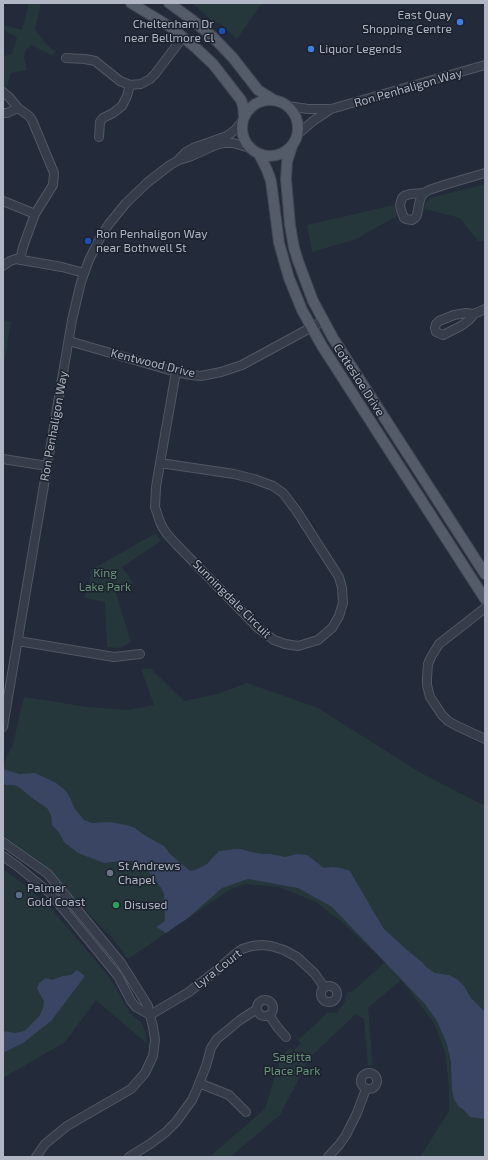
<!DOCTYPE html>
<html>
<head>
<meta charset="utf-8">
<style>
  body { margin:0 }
  #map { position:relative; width:488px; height:1160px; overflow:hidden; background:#232a39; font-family:"Exo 2",sans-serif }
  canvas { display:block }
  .frame { position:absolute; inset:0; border:4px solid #b1b7c5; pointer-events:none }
</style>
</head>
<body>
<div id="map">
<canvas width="488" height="1160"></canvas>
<div class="frame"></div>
</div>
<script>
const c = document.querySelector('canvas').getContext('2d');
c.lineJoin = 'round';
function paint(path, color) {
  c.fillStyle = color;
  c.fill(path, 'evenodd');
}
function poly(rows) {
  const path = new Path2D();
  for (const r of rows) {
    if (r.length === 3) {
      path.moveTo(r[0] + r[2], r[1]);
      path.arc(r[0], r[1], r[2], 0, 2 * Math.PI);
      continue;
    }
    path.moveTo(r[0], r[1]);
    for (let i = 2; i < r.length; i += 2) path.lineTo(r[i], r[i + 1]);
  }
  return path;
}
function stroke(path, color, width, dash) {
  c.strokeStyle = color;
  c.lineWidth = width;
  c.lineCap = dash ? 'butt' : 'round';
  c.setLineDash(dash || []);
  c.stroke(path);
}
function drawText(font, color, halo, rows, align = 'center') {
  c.font = font + ' "Exo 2",sans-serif';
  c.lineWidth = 3;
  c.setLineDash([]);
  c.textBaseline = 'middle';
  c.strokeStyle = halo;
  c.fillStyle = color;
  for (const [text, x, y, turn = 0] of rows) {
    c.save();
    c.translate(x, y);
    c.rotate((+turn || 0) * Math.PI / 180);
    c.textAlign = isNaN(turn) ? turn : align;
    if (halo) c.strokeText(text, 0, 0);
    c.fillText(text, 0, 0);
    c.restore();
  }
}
paint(poly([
  [29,3,41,3,35,29,46,44,55,51,53,56,31,45,25,51,24,58,27,70,11,73,6,89,3,87,3,60,4,56,12,54,17,37,3,30,3,25,22,30],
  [192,3,262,3,237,39,218,22,216,24],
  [485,184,485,241,478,241,460,218,425,209,425,204,430,198],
  [394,205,397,216,356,239,312,252,307,225],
  [3,320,11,322,3,370],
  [156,533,161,541,122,567,134,584,115,590,131,642,120,648,107,647,105,602,84,598,91,576,91,570],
  [141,669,151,669,184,701,217,694,247,683,318,708,421,773,485,806,485,1157,420,1157,449,1111,449,1086,445,1052,434,1023,401,980,368,1008,373,1065,368,1065,364,1019,356,1014,310,1057,280,1115,230,1157,209,1157,265,1109,281,1056,290,1048,293,1051,301,1043,298,1040,327,1013,337,1013,345,1001,347,992,352,992,385,962,344,924,316,902,279,887,247,884,231,889,128,959,109,934,89,915,51,871,3,835,3,765,13,744,24,697,88,707,128,710,154,705],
  [3,869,22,883,50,907,106,973,116,987,124,1003,131,1014,141,1022,146,1032,146,1043,96,1000,65,1042,3,1078]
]), '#26373b');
paint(poly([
  [3,769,19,774,35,773,56,783,65,790,69,796,75,809,84,820,92,823,108,822,116,823,130,826,135,828,144,835,164,846,170,854,190,871,195,870,207,864,219,851,235,849,241,849,251,852,262,854,270,854,285,857,297,854,307,855,324,868,332,867,341,868,350,871,383,928,407,950,423,963,426,967,435,973,449,975,458,980,464,986,471,998,485,1012,485,1119,470,1117,463,1109,459,1107,454,1099,452,1089,451,1062,447,1044,437,1021,425,1004,332,907,298,888,248,879,222,888,188,918,166,933,156,927,165,921,164,894,162,889,148,871,133,861,121,861,104,863,78,853,64,842,58,831,52,825,51,815,47,808,32,798,19,787,14,785,6,785,3,783],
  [77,970,85,976,51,1021,23,1043,3,1053,3,1031,15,1033,24,1031,29,1027,40,1015,43,1008,44,1001,37,989,39,983,46,978,52,980,63,976,71,975]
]), '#394562');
const minor = poly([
  [66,58,85,59,95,61,120,81,130,85,141,84,150,79,155,74,183,37],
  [3,92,9,97,18,108,29,116,32,120,54,173,53,185,35,214,23,247,20,260],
  [288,106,308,109,331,109,485,65],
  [3,113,7,113,18,108],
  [298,134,313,121,331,109],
  [99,137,100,122,103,118,113,113,122,106,127,96,130,85],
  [179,159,186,152,193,148,227,136,235,130,243,120],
  [424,193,410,194,404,196,402,198,400,205,401,210,404,218,406,219,412,220,415,218,417,215,419,204,421,197,424,193,429,190,444,185,485,173],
  [3,201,35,214],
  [3,266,10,261,16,259,62,267,84,273],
  [474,314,469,320,461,326,443,335,436,332,435,328,436,324,439,321,454,315,466,313,474,314,485,309],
  [69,341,176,372,191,375,201,376,221,372,242,365,323,321],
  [3,459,47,466],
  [160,463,234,474,254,479,273,486,283,493,296,510,339,577,342,588,343,603,339,616,332,628,318,640,298,646,285,644,274,640,258,628,176,544,167,534,163,528,160,522,155,507,156,487,160,463],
  [160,463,176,372],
  [485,608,439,644,431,657,428,664,427,678,427,685,430,697,442,715,448,721,457,726,485,739],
  [18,641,114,657,140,654],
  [3,727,72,320,81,282,89,260,101,236,109,224,126,203,148,182,170,165,179,160,189,157,216,145,224,143,233,143,250,148],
  [3,842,48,874,121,963,148,1006,150,1015,153,1027,155,1040,153,1056,145,1073,131,1089,67,1126,45,1144,36,1157],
  [3,856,17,866,51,894,118,976,131,1001,136,1007,150,1015],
  [329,994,8],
  [265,1008,8],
  [150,1015,189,992,217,970,234,955,242,949,252,946,262,945,271,946,284,950,297,957,315,974,324,987],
  [269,1015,278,1028,286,1037],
  [369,1081,8],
  [199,1083,229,1095,246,1112],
  [129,1157,150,1144,166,1132,176,1122,192,1100,197,1089,206,1066,211,1048,217,1039,240,1020,257,1009],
  [328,1157,339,1145,346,1135,357,1113,366,1089]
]);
const major = poly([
  [131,3,172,28,197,49,213,64,241,100,243,106,244,117],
  [169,3,191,19,213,37,233,58,258,90,274,100],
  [270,128,28],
  [292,146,287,162,286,179,290,225,294,248,298,261,313,301,333,338,485,574],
  [259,154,267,170,271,181,279,243,289,278,302,310,322,346,485,599]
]);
stroke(minor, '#515764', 10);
stroke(major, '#3f4552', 12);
stroke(minor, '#363c49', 8);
stroke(major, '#545b69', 10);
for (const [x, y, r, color] of [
  [460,22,4,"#3f7fe0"],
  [222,31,4,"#1a4fb4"],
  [311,49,4,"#3f7fe0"],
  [88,241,4,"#1a4fb4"],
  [110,873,4,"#6b7280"],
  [19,895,4,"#5c6f8a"],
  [116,905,4,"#2e9e5b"]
]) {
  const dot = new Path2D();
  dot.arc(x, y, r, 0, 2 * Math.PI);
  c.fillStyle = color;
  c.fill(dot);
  stroke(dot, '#1c212e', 1.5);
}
drawText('12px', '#b1b7c5', '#1c212e', [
  ["East Quay",452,15,"right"],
  ["Shopping Centre",452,29,"right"],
  ["Cheltenham Dr",214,24,"right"],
  ["near Bellmore Cl",214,38,"right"],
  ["Liquor Legends",319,49],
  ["Ron Penhaligon Way",96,234],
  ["near Bothwell St",96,248],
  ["St Andrews",118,866],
  ["Chapel",118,880],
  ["Palmer",27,888],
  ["Gold Coast",27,902],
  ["Disused",124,905]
], 'left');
drawText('12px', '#b1b7c5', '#1c212e', [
  ["Ron Penhaligon Way",408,88,-16],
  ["Kentwood Drive",153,363,14],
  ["Cottesloe Drive",359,380,57],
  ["Ron Penhaligon Way",54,426,-80],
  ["Sunningdale Circuit",232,599,45],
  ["Lyra Court",218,969,-38]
]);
drawText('12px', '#699578', '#1c212e', [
  ["King",105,573],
  ["Lake Park",105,587],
  ["Sagitta",292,1057],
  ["Place Park",292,1071]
]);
</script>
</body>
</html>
